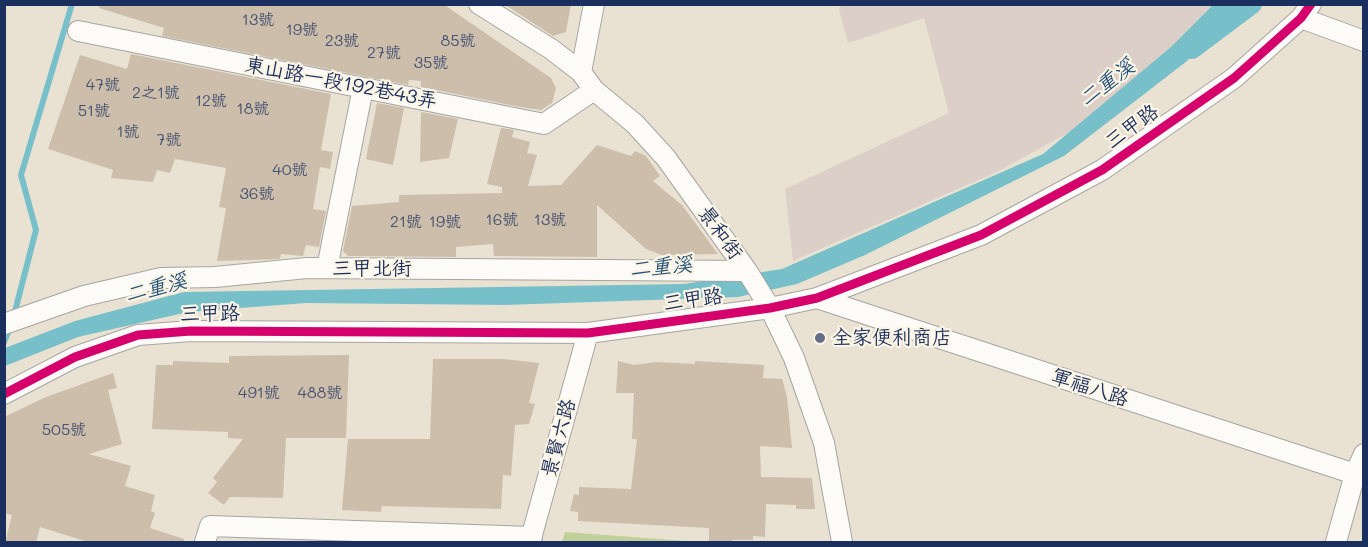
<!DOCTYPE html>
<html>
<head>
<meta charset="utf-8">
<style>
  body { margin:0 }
  #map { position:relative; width:1368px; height:547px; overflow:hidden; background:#e9e2d3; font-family:Mali,sans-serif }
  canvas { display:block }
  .frame { position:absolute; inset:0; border:6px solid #1b2f5e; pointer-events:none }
</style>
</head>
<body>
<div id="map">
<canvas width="1368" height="547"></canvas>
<div class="frame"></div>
</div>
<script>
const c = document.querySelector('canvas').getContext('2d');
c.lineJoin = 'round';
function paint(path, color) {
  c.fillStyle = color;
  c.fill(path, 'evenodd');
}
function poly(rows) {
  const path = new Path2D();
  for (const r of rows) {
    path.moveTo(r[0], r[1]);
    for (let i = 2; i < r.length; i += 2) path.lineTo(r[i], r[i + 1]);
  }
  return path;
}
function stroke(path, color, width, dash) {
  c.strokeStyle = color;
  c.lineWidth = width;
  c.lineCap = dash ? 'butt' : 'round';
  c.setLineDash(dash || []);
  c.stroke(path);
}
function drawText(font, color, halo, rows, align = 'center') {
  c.font = font + ' Mali,"LXGW WenKai TC",sans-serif';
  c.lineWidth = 4.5;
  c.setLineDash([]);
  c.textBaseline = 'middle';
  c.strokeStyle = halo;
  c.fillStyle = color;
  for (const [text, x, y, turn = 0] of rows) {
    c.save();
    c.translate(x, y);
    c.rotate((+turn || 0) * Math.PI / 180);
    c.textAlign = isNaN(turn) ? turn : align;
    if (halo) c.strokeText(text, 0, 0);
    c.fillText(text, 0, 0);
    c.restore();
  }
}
paint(poly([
  [841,5,1234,5,1138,94,999,171,793,261,785,189,949,113,924,18,848,43,839,10]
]), '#dccfc7');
paint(poly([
  [565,532,700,542,562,542]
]), '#c1d099');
paint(poly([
  [1213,5,1241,5,1187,61,1064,156,865,255,797,284,738,297,505,305,306,303,188,312,78,337,5,366,5,348,75,321,184,292,684,284,782,269,1043,154,1171,47]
]), '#78c0c9');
stroke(poly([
  [14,315,36,230,21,175,72,4],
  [4,342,10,328]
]), '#78c0c9', 6);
stroke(poly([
  [1192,49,1252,4]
]), '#78c0c9', 20);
paint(poly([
  [100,4,443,4,551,78,556,88,552,103,541,110,520,107,421,87,421,81,409,80,408,85,162,36,164,28,99,8],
  [504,4,571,4,566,32,553,36],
  [131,54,331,94,321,150,333,152,330,169,320,167,313,209,326,211,319,247,306,245,303,256,281,254,280,259,217,261,226,208,219,207,226,168,175,159,170,173,157,170,153,182,111,178,113,170,48,149,80,55,127,69],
  [377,103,404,108,393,165,366,159],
  [421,112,458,119,449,158,420,162],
  [501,128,514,130,512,137,530,142,527,153,537,155,528,186,561,185,597,145,631,156,635,151,646,156,660,176,653,181,682,205,718,254,662,255,646,249,597,205,597,257,494,256,493,244,456,247,456,257,348,256,343,251,352,206,399,202,399,195,502,193,502,187,487,184],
  [349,355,346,438,286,438,283,498,230,497,224,505,208,493,217,482,213,478,243,439,228,438,228,432,152,429,156,365,173,365,173,361,229,363,229,356],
  [433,359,504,359,539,363,529,403,535,404,529,424,515,425,511,476,503,475,501,509,382,506,381,512,342,510,348,439,430,439],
  [618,361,634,365,656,362,695,364,695,361,764,365,763,378,782,379,787,397,792,448,760,446,761,477,812,478,815,509,796,509,796,505,766,504,765,537,753,536,753,540,732,540,731,543,709,541,709,528,578,521,578,512,570,511,574,494,579,495,579,487,631,489,637,439,632,439,634,393,616,393],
  [113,373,117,388,108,390,122,444,89,454,131,466,125,486,155,495,151,511,155,513,150,528,184,539,184,543,91,543,40,527,36,543,5,543,12,515,4,513,4,417,46,397]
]), '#ccbeab');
const street = poly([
  [479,4,551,49,581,72,594,90,635,124,666,158,747,271,770,308,794,358,824,443,842,542],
  [1301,18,1364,41],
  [78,31,544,124,594,90],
  [581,72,594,4],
  [327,268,363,88],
  [817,298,1364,477],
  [4,324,84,296,161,278,215,277,307,268,747,271],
  [4,394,75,357,138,335,191,331,588,333,770,308,817,298,981,235,1102,170,1234,78,1301,18,1311,4],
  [205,542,210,526,532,537],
  [530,542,588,333],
  [1336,542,1355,474,1364,454]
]);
stroke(street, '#a6a5a2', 22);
stroke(street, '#fcfbf8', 20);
stroke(poly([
  [4,394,75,357,138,335,191,331,588,333,770,308,817,298,981,235,1102,170,1234,78,1301,18,1311,4]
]), '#d6006c', 9);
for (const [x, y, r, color] of [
  [820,338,6,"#636e87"]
]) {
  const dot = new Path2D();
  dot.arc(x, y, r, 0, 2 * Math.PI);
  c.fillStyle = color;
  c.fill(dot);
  stroke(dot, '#fcf5e5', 2);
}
drawText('16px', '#475371', null, [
  ["13號",258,20],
  ["19號",302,30],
  ["23號",342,41],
  ["85號",458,41],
  ["27號",384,53],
  ["35號",431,63],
  ["47號",103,85],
  ["2之1號",156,93],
  ["12號",211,101],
  ["18號",253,109],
  ["51號",94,111],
  ["1號",128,132],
  ["7號",169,140],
  ["40號",290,170],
  ["36號",257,194],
  ["16號",502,220],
  ["13號",550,220],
  ["21號",406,222],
  ["19號",445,222],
  ["491號",259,393],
  ["488號",320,393],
  ["505號",64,430]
]);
drawText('20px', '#1b2f5e', '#fcf5e5', [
  ["東山路一段192巷43弄",341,83,11],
  ["三甲路",1132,127,-36],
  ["景和街",720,233,54],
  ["三甲北街",372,269],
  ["三甲路",693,300,-8],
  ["三甲路",210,314,-1],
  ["軍福八路",1090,388,18],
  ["景賢六路",559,438,-75]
]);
drawText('20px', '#1b2f5e', '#fcf5e5', [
  ["全家便利商店",832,338]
], 'left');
drawText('italic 21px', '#28567d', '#fcf5e5', [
  ["二重溪",1107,83,-37],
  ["二重溪",661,267,-5],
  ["二重溪",156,288,-14]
]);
</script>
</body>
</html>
